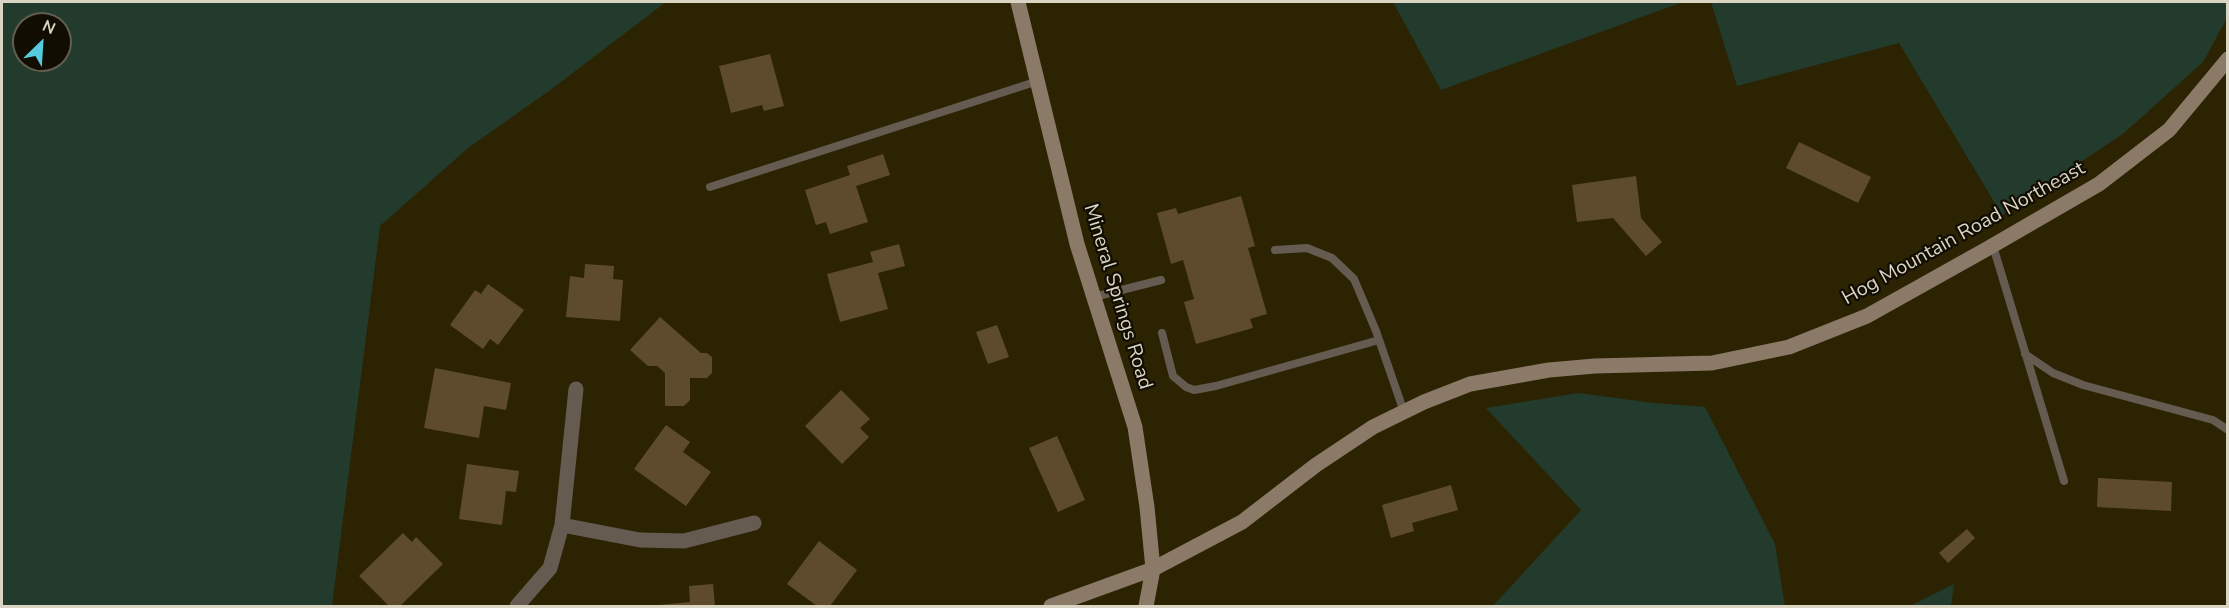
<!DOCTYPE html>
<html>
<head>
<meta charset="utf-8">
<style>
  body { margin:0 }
  #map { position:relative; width:2229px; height:608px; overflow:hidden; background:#2c2303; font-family:"Nunito Sans",sans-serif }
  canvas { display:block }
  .frame { position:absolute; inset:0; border:3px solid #dad5c3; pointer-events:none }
  .north { position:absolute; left:12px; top:12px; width:60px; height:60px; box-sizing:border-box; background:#110d02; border:2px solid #615d4f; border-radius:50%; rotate:25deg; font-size:16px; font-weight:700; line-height:24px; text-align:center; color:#dad5c3 }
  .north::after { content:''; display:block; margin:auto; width:21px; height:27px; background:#55cae0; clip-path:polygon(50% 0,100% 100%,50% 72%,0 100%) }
</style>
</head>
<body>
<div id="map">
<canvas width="2229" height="608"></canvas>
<div class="frame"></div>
<div class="north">N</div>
</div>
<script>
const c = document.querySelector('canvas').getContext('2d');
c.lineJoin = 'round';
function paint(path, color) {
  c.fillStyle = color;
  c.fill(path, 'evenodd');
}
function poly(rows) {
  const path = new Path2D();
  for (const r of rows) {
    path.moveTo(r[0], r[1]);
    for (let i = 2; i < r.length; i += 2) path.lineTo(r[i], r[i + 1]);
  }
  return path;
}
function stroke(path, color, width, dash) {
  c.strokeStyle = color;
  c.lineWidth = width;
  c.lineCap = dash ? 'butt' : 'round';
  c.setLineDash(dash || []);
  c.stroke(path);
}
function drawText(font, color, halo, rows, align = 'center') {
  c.font = font + ' "Nunito Sans",sans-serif';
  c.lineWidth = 4.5;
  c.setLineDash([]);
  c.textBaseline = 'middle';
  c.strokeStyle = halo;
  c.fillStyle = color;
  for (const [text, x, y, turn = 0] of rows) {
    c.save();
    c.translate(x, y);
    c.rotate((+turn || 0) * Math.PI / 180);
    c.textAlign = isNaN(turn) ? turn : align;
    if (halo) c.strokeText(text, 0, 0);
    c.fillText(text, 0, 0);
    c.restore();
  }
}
paint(poly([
  [2,2,666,2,549,91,468,148,380,226,332,606,2,606],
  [24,24,60,24,60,60,24,60],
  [1393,2,1683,2,1441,90],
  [1711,2,2227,2,2228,16,2203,62,2124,133,2002,215,1899,43,1737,86],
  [1578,393,1654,403,1705,407,1775,544,1785,606,1493,606,1581,510,1486,408],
  [1954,584,1951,606,1910,606]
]), '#223b2c');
paint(poly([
  [770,54,784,106,764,111,762,105,731,113,719,66],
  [1799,142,1871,177,1858,203,1786,168],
  [883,154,890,175,856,186,868,222,830,234,826,222,816,225,805,190,850,175,847,166],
  [1636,176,1641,218,1662,242,1646,256,1613,218,1577,222,1572,185],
  [1241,196,1255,246,1248,248,1267,314,1250,319,1253,328,1196,344,1184,302,1194,299,1183,260,1171,264,1157,213,1176,208,1178,214],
  [899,244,905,266,878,273,888,309,840,322,827,274,873,262,870,252],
  [585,264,614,266,613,279,623,280,620,321,566,317,570,276,584,278],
  [488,284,524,310,498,345,490,339,483,349,450,325,475,290,481,294],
  [660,317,701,353,707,353,712,357,712,373,707,378,690,378,690,400,684,406,665,406,665,373,657,366,648,366,630,350],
  [997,325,1009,357,988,364,976,332],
  [435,368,511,383,506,410,484,406,479,438,424,428],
  [841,390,870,419,860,428,869,437,842,464,805,426],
  [666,425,690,442,683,452,711,472,686,506,634,469],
  [1057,436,1085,500,1058,512,1029,448],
  [467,464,519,471,516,492,506,491,502,525,459,519],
  [2098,478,2172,482,2171,511,2097,507],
  [1451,485,1458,510,1412,523,1414,531,1391,538,1382,505],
  [1967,529,1975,538,1948,563,1939,553],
  [403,533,412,542,416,537,443,564,400,606,389,606,359,576],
  [819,541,857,570,830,606,817,606,787,584],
  [713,584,715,606,659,606,659,605,690,602,689,586]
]), '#5e4b2d');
stroke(poly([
  [710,187,1038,81],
  [1993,246,2064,481],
  [1275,250,1307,248,1332,258,1354,279,1376,331,1404,412],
  [1094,297,1161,280],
  [1162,333,1173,376,1186,387,1194,390,1216,386,1379,340],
  [2025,354,2053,373,2083,385,2213,420,2228,430]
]), '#665b50', 8);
stroke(poly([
  [562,525,640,540,684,541,754,523],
  [517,606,550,568,562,525,576,389]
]), '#665b50', 15);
stroke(poly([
  [1018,2,1077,244,1135,427,1147,507,1153,569,1146,606],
  [1051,606,1153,569,1242,522,1316,465,1373,427,1424,402,1470,384,1549,370,1595,366,1712,363,1789,347,1867,316,1985,250,2099,184,2169,130,2228,59]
]), '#8b7a68', 15);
drawText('20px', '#dad5c3', '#110d02', [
  ["Hog Mountain Road Northeast",1964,234,-29],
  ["Mineral Springs Road",1117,297,73]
]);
</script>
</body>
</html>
